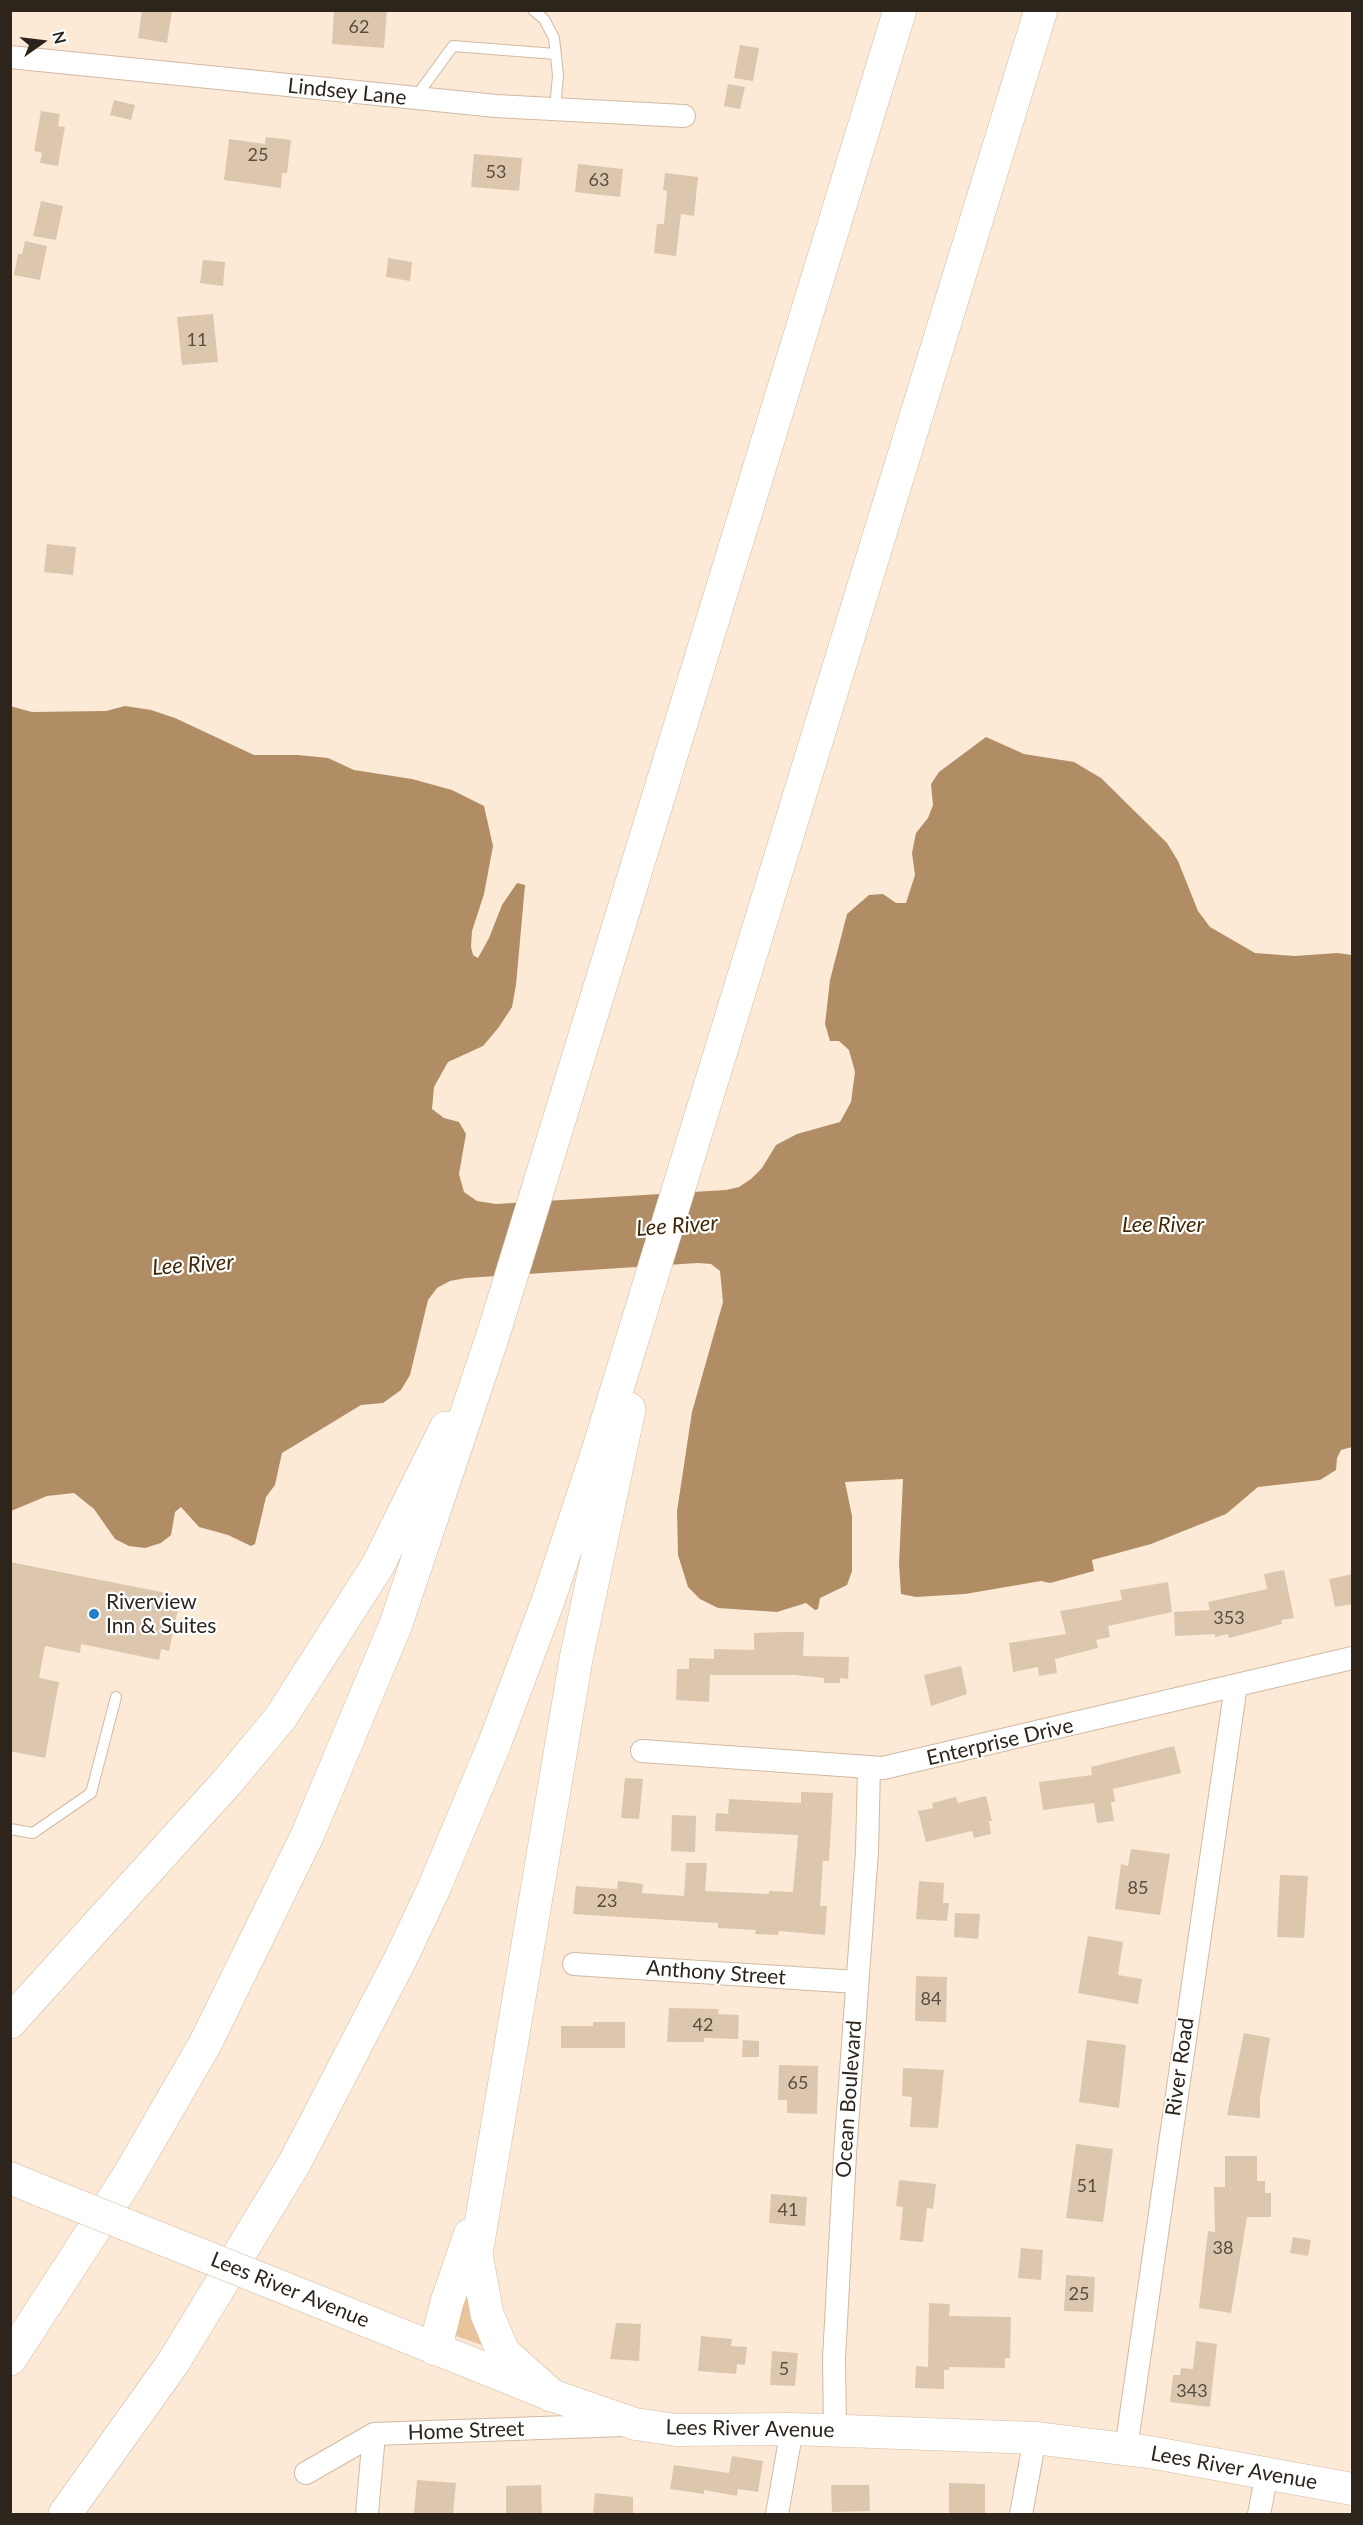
<!DOCTYPE html>
<html>
<head>
<meta charset="utf-8">
<style>
  body { margin:0 }
  #map { position:relative; width:1363px; height:2525px; overflow:hidden; background:#fcead6; font-family:Lato,sans-serif }
  canvas { display:block }
  .frame { position:absolute; inset:0; border:12px solid #2d251c; pointer-events:none }
  .north { position:absolute; left:12px; top:12px; width:60px; height:60px; -webkit-text-stroke:4px #fff; paint-order:stroke; rotate:76deg; font-size:16px; font-weight:700; line-height:24px; text-align:center; color:#2d251c }
  .north::after { content:''; display:block; margin:auto; width:21px; height:27px; background:#2d251c; clip-path:polygon(50% 0,100% 100%,50% 72%,0 100%) }
</style>
</head>
<body>
<div id="map">
<canvas width="1363" height="2525"></canvas>
<div class="frame"></div>
<div class="north">N</div>
</div>
<script>
const c = document.querySelector('canvas').getContext('2d');
c.lineJoin = 'round';
function paint(path, color) {
  c.fillStyle = color;
  c.fill(path, 'evenodd');
}
function poly(rows) {
  const path = new Path2D();
  for (const r of rows) {
    path.moveTo(r[0], r[1]);
    for (let i = 2; i < r.length; i += 2) path.lineTo(r[i], r[i + 1]);
  }
  return path;
}
function stroke(path, color, width, dash) {
  c.strokeStyle = color;
  c.lineWidth = width;
  c.lineCap = dash ? 'butt' : 'round';
  c.setLineDash(dash || []);
  c.stroke(path);
}
function drawText(font, color, halo, rows, align = 'center') {
  c.font = font + ' Lato,sans-serif';
  c.lineWidth = 4.5;
  c.setLineDash([]);
  c.textBaseline = 'middle';
  c.strokeStyle = halo;
  c.fillStyle = color;
  for (const [text, x, y, turn = 0] of rows) {
    c.save();
    c.translate(x, y);
    c.rotate((+turn || 0) * Math.PI / 180);
    c.textAlign = isNaN(turn) ? turn : align;
    if (halo) c.strokeText(text, 0, 0);
    c.fillText(text, 0, 0);
    c.restore();
  }
}
paint(poly([
  [468,2280,485,2346,456,2336]
]), '#e8c39b');
paint(poly([
  [10,706,32,712,106,711,125,706,151,710,175,718,254,755,298,755,328,758,354,770,412,779,452,790,484,806,493,846,484,894,472,931,471,947,473,955,478,958,489,938,502,905,517,883,525,885,516,985,512,1007,499,1027,483,1046,448,1062,434,1087,432,1109,444,1118,459,1122,466,1134,459,1174,464,1192,477,1201,496,1204,726,1190,739,1187,751,1179,762,1168,776,1145,797,1134,840,1122,851,1102,855,1072,849,1050,839,1041,830,1041,825,1024,830,980,847,914,869,895,883,894,896,903,906,903,915,875,912,853,916,833,928,818,933,805,931,784,939,772,986,737,1024,754,1074,762,1101,778,1167,843,1178,861,1198,911,1210,927,1255,953,1295,956,1337,953,1352,955,1352,1447,1341,1450,1337,1458,1336,1470,1320,1480,1258,1487,1226,1514,1151,1544,1092,1560,1094,1571,1050,1583,1041,1581,965,1594,916,1597,901,1594,899,1564,903,1479,845,1482,852,1516,852,1571,847,1585,820,1598,818,1609,815,1610,806,1603,777,1612,718,1608,700,1599,688,1587,678,1555,677,1511,692,1412,723,1302,720,1271,711,1264,698,1263,466,1278,450,1281,437,1288,428,1300,410,1375,401,1390,383,1403,361,1405,282,1453,275,1485,266,1497,255,1544,251,1546,228,1535,199,1527,181,1507,175,1512,171,1535,161,1543,145,1548,129,1546,115,1539,94,1509,74,1493,47,1496,11,1511]
]), '#b18d66');
paint(poly([
  [142,10,172,10,167,43,138,38],
  [334,10,387,10,384,48,332,44],
  [740,45,759,48,753,81,734,78],
  [728,84,745,87,740,109,724,106],
  [114,100,135,105,131,120,110,115],
  [41,111,60,114,58,126,65,127,58,166,40,163,42,153,34,151],
  [266,137,291,140,287,173,282,173,281,188,224,180,229,139,265,144],
  [474,154,522,158,519,191,471,187],
  [578,164,623,169,620,197,575,192],
  [665,173,698,177,694,216,681,214,676,256,654,253,657,224,664,224,667,191,663,190],
  [41,201,63,206,56,240,33,236],
  [25,241,47,246,40,280,14,275,18,254,22,254],
  [388,258,412,262,410,281,386,277],
  [203,260,225,262,223,286,200,283],
  [213,314,218,362,182,365,177,317],
  [47,544,76,547,73,575,44,572],
  [10,1562,171,1594,168,1608,178,1609,169,1651,161,1649,159,1660,81,1644,80,1653,45,1646,39,1678,59,1682,45,1758,10,1751],
  [1284,1570,1294,1618,1281,1620,1282,1624,1229,1638,1228,1634,1215,1637,1215,1634,1175,1636,1174,1612,1210,1610,1208,1602,1267,1589,1264,1574],
  [1353,1574,1353,1604,1335,1607,1329,1579],
  [1168,1582,1172,1612,1108,1626,1110,1637,1096,1640,1098,1648,1055,1659,1057,1673,1039,1676,1038,1667,1013,1672,1009,1643,1066,1634,1060,1611,1122,1600,1120,1590],
  [784,1632,804,1632,803,1656,849,1657,848,1679,840,1678,840,1683,824,1683,824,1678,795,1675,710,1675,709,1702,676,1700,677,1669,689,1669,689,1658,714,1659,714,1649,754,1650,754,1633],
  [961,1666,967,1694,931,1706,924,1675],
  [1174,1746,1181,1773,1113,1789,1115,1802,1111,1802,1114,1821,1097,1823,1094,1803,1043,1810,1039,1782,1092,1775,1091,1767],
  [625,1778,643,1779,639,1819,621,1818],
  [801,1792,833,1793,829,1861,823,1861,820,1906,827,1906,825,1935,779,1931,778,1935,755,1934,756,1930,718,1928,718,1923,573,1914,576,1886,617,1889,618,1881,643,1884,642,1893,684,1896,686,1863,707,1863,705,1891,769,1894,769,1891,793,1892,798,1835,715,1831,716,1813,728,1814,729,1799,801,1803],
  [986,1796,992,1821,989,1821,991,1834,974,1838,972,1831,926,1842,918,1811,933,1808,932,1803,956,1797,958,1803],
  [672,1815,696,1816,695,1852,671,1851],
  [1131,1849,1170,1854,1160,1915,1115,1909,1121,1864,1128,1866],
  [1280,1875,1308,1876,1304,1938,1277,1937],
  [919,1881,944,1883,943,1903,949,1903,947,1921,916,1919],
  [955,1913,980,1914,978,1939,954,1937],
  [1088,1936,1123,1942,1118,1975,1142,1979,1138,2004,1078,1993],
  [916,1976,947,1977,946,2022,915,2021],
  [669,2008,719,2009,718,2014,739,2015,738,2039,704,2038,704,2042,667,2042],
  [593,2022,625,2022,625,2048,561,2048,561,2026,593,2026],
  [1244,2033,1270,2038,1260,2099,1260,2118,1227,2115],
  [743,2040,759,2041,759,2057,742,2057],
  [1087,2040,1126,2045,1119,2108,1079,2102],
  [779,2065,818,2066,817,2114,787,2113,787,2100,778,2100],
  [903,2068,944,2070,938,2128,910,2127,912,2097,902,2096],
  [1076,2144,1113,2149,1103,2222,1066,2218],
  [1225,2156,1257,2156,1257,2181,1265,2181,1265,2193,1271,2193,1271,2217,1247,2217,1231,2313,1199,2308,1208,2231,1215,2232,1214,2187,1225,2187],
  [899,2180,936,2184,933,2209,927,2208,923,2242,900,2240,903,2207,896,2206],
  [771,2194,807,2197,805,2226,769,2223],
  [1293,2237,1311,2240,1308,2256,1290,2253],
  [1021,2248,1043,2250,1041,2280,1018,2278],
  [1066,2275,1095,2277,1093,2312,1064,2311],
  [929,2303,950,2304,949,2316,1011,2317,1010,2358,1005,2358,1005,2368,949,2367,949,2370,944,2370,944,2389,915,2388,916,2366,928,2367],
  [616,2323,641,2324,639,2361,610,2359],
  [701,2336,732,2339,731,2346,747,2347,745,2365,737,2364,736,2374,698,2371],
  [1196,2341,1217,2344,1210,2407,1170,2402,1173,2375,1180,2375,1181,2368,1193,2369],
  [772,2351,798,2353,795,2386,770,2385],
  [732,2456,763,2461,758,2492,738,2489,737,2496,704,2490,704,2494,670,2489,674,2465,729,2473],
  [417,2480,456,2483,453,2514,414,2514],
  [949,2483,985,2484,985,2514,949,2514],
  [541,2485,542,2514,506,2514,506,2486],
  [831,2485,869,2485,870,2511,832,2512],
  [595,2493,633,2497,633,2514,593,2514]
]), '#ddc6ae');
const lane = poly([
  [533,10,544,19,554,38,558,75,555,109],
  [415,98,453,46,555,54],
  [10,1829,33,1833,91,1793,116,1697]
]);
const street = poly([
  [10,57,496,106,684,116],
  [642,1751,883,1768,1352,1658],
  [574,1964,857,1982],
  [835,2430,834,2359,845,2154,867,1851,869,1767],
  [1126,2449,1236,1685],
  [306,2473,374,2434,624,2425],
  [367,2514,374,2434],
  [777,2514,792,2429],
  [1021,2514,1035,2438],
  [1259,2514,1267,2474]
]);
const secondary = poly([
  [10,2178,44,2192],
  [297,2293,551,2395,635,2424,676,2430,792,2429,1035,2438,1149,2452,1352,2489]
]);
const highway = poly([
  [10,2022,229,1780,281,1717,378,1565,446,1428],
  [435,2349,447,2302,470,2235],
  [10,2359,128,2177,205,2044,307,1836,396,1624,494,1332,900,10],
  [551,2395,503,2352,487,2314,476,2254,576,1659,629,1409],
  [65,2514,173,2363,294,2164,401,1958,434,1888,494,1745,548,1601,597,1454,1041,10]
]);
stroke(lane, '#d1baa3', 12);
stroke(street, '#d1baa3', 24);
stroke(secondary, '#d1baa3', 33);
stroke(highway, '#d1baa3', 34);
stroke(lane, '#fff', 10);
stroke(street, '#fff', 22);
stroke(secondary, '#fff', 32);
stroke(highway, '#fff', 33);
const secondaryBridge = poly([
  [44,2192,297,2293]
]);
stroke(secondaryBridge, '#d1baa3', 33, []);
stroke(secondaryBridge, '#fff', 32);
for (const [x, y, r, color] of [
  [94,1614,6,"#207eca"]
]) {
  const dot = new Path2D();
  dot.arc(x, y, r, 0, 2 * Math.PI);
  c.fillStyle = color;
  c.fill(dot);
  stroke(dot, '#fff', 2);
}
drawText('18px', '#594d40', null, [
  ["62",359,27],
  ["25",258,155],
  ["53",496,172],
  ["63",599,180],
  ["11",197,340],
  ["353",1229,1618],
  ["85",1138,1888],
  ["23",607,1901],
  ["84",931,1999],
  ["42",703,2025],
  ["65",798,2083],
  ["51",1087,2186],
  ["41",788,2210],
  ["38",1223,2248],
  ["25",1079,2294],
  ["5",784,2369],
  ["343",1192,2391]
]);
drawText('21px', '#2d251c', '#fff', [
  ["Lindsey Lane",347,92,6],
  ["Enterprise Drive",1000,1742,-13],
  ["Anthony Street",716,1973,4],
  ["River Road",1180,2067,-82],
  ["Ocean Boulevard",849,2099,-86],
  ["Lees River Avenue",290,2290,22],
  ["Lees River Avenue",750,2429,1],
  ["Home Street",466,2431,-2],
  ["Lees River Avenue",1234,2468,10]
]);
drawText('21px', '#2d251c', '#fff', [
  ["Riverview",106,1602],
  ["Inn & Suites",106,1626]
], 'left');
drawText('italic 22px', '#412806', '#fff', [
  ["Lee River",1163,1225],
  ["Lee River",677,1226,-4],
  ["Lee River",193,1265,-4]
]);
</script>
</body>
</html>
